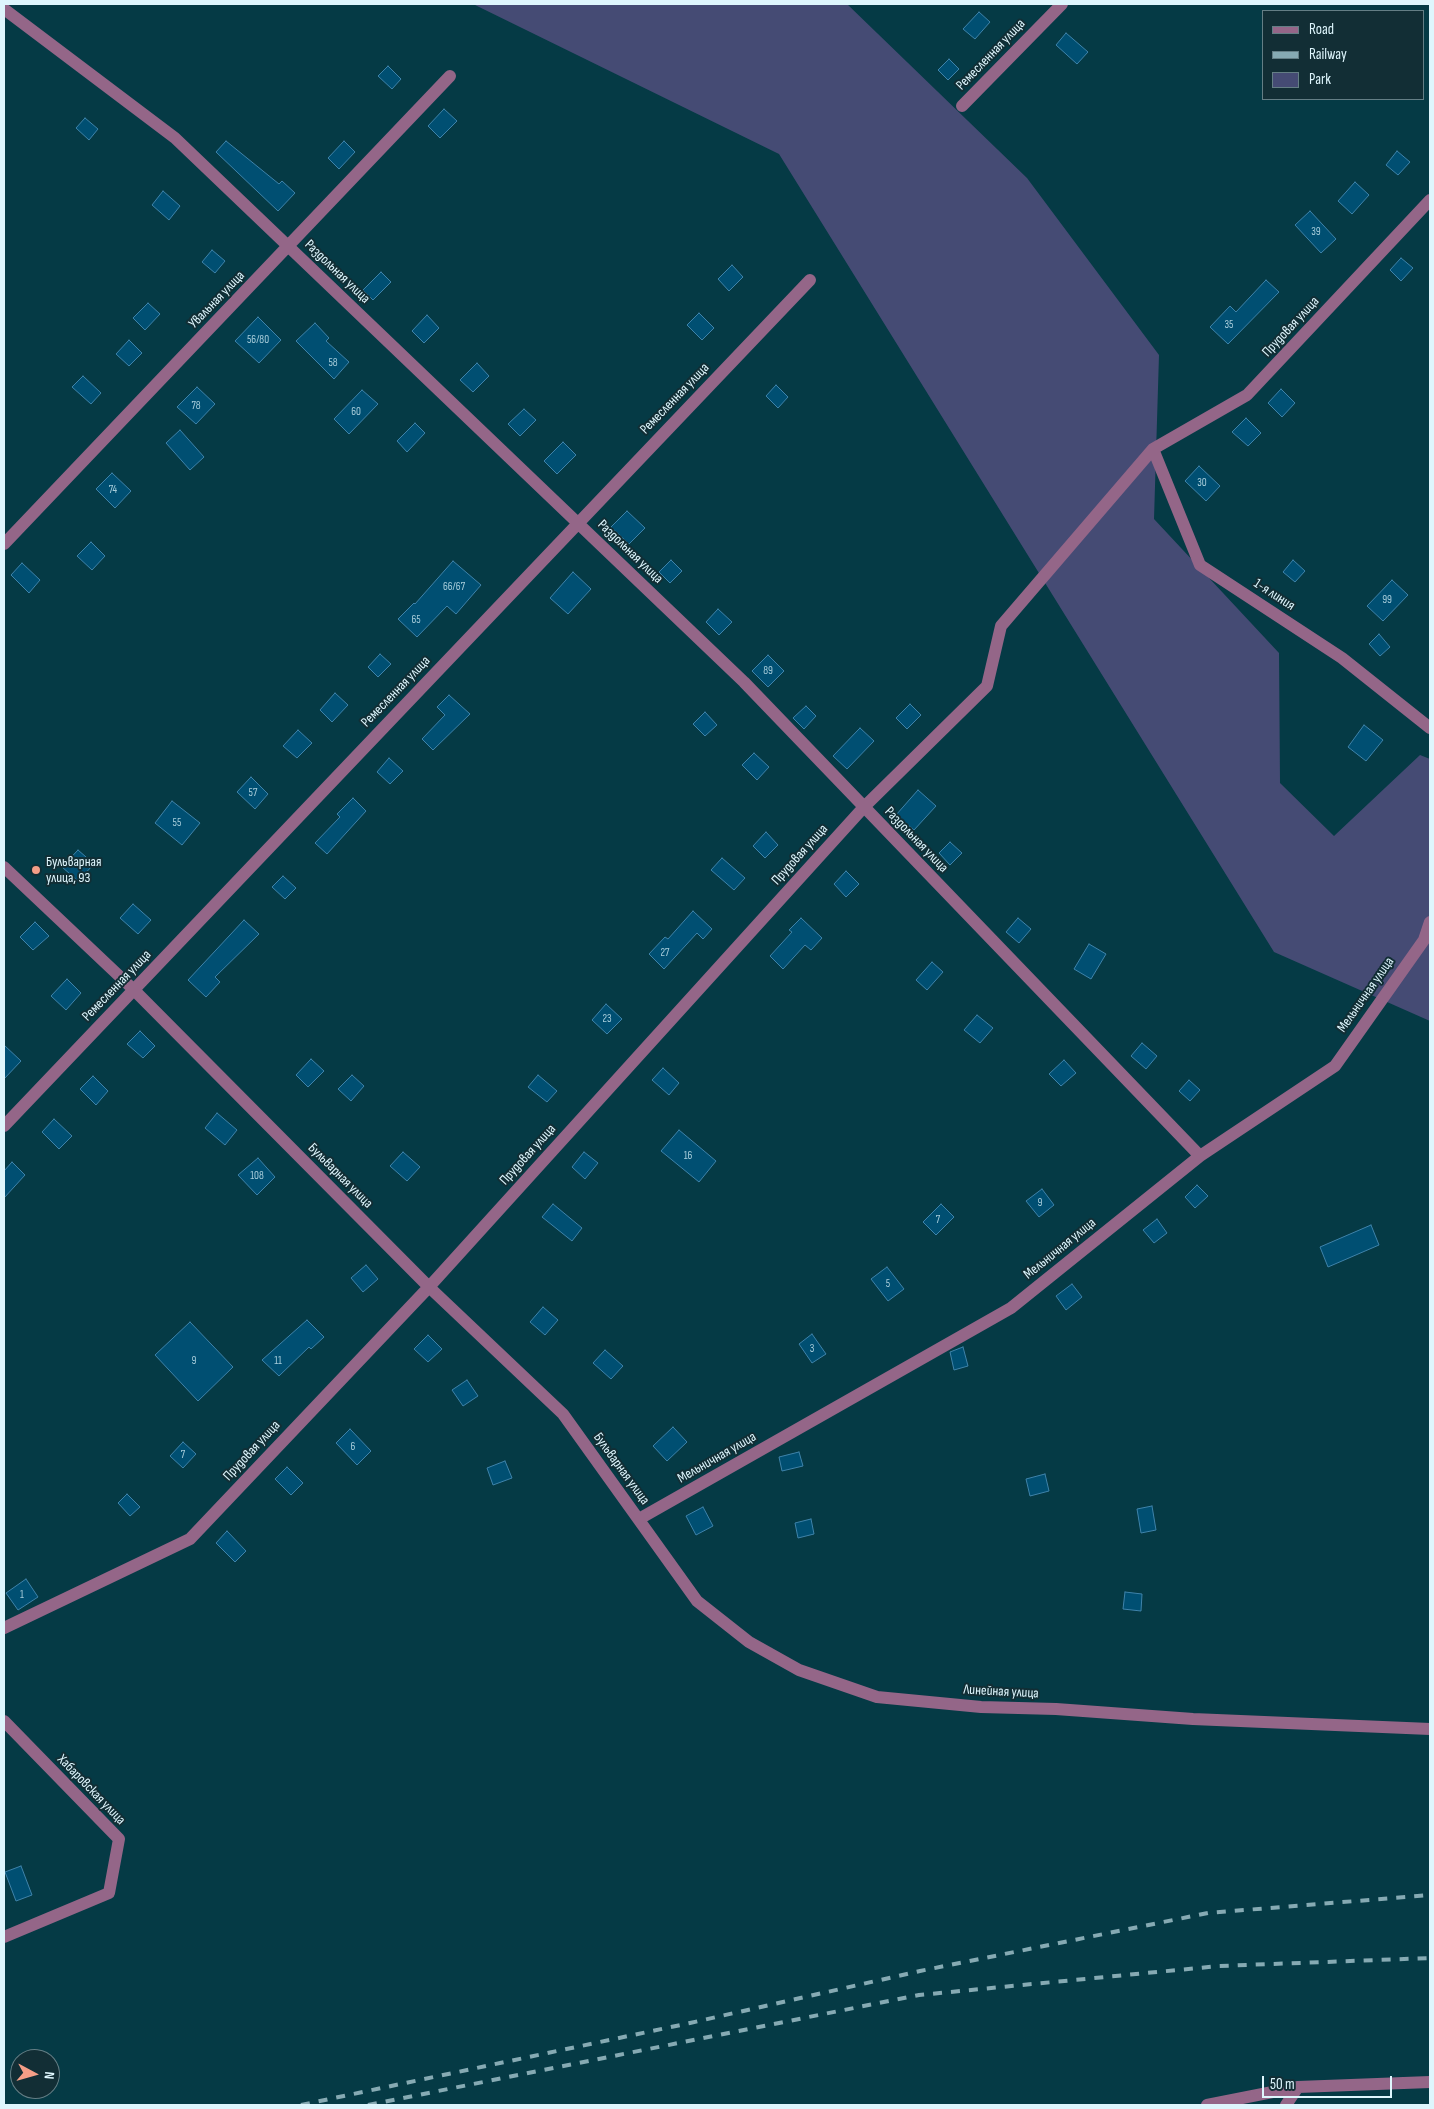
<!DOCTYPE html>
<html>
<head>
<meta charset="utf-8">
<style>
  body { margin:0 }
  #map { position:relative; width:1434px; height:2109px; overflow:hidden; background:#053a45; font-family:"Sofia Sans Condensed",sans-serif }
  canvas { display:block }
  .frame { position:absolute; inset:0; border:5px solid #def6fd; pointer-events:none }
  .legend { position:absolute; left:1262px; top:10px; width:162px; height:90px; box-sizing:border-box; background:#122e35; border:1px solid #647e85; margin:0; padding:6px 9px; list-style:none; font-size:15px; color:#def6fd }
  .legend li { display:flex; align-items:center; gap:10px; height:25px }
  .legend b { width:25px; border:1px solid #647e85 }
  .north { position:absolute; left:10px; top:2049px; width:50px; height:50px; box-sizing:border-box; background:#122e35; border:1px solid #647e85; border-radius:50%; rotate:96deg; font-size:14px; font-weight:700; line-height:20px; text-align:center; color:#def6fd }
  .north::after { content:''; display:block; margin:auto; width:18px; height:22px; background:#f49e87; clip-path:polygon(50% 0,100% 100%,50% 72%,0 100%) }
  .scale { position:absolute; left:1262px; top:2076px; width:130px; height:22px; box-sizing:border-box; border:2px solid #def6fd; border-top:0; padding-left:6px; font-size:15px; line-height:18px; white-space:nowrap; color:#def6fd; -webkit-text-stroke:4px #122e35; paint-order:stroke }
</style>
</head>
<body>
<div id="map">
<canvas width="1434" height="2109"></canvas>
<div class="frame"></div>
<ul class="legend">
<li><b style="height:6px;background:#946688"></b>Road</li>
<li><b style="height:6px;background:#86aab3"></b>Railway</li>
<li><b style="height:14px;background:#454b74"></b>Park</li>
</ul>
<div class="north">N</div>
<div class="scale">50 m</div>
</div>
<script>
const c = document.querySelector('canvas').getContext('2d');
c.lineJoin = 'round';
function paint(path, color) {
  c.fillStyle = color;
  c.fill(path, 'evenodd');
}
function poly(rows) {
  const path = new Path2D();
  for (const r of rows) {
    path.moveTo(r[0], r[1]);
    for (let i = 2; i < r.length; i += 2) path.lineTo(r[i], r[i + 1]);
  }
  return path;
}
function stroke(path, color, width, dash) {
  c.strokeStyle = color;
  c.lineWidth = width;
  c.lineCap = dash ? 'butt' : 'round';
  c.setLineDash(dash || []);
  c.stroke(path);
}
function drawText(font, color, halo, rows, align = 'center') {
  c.font = font + ' "Sofia Sans Condensed",sans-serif';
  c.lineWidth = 4;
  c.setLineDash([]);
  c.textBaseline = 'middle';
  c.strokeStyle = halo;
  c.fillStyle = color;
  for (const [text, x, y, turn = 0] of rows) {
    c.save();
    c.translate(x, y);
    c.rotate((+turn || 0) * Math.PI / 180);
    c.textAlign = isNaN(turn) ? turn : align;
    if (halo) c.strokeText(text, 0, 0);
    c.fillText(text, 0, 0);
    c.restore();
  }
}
paint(poly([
  [473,4,847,4,1027,178,1159,355,1154,519,1279,653,1280,783,1334,836,1420,755,1430,759,1430,1021,1274,952,779,154]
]), '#454b74');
const building = poly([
  [979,12,990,22,975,39,963,29,979,12],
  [1066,33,1088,52,1077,64,1056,45,1066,33],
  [949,59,959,69,948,80,938,70,949,59],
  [388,66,401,79,392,89,378,76,388,66],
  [444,109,457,121,440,138,428,126,444,109],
  [85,118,98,129,89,140,76,128,85,118],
  [226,141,279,184,282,181,295,193,278,211,216,152,226,141],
  [344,141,355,152,339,169,328,158,344,141],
  [1397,151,1410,162,1398,175,1386,165,1397,151],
  [1355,182,1369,195,1352,214,1338,201,1355,182],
  [163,191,180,206,169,220,152,205,163,191],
  [1310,211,1336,239,1321,253,1295,225,1310,211],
  [212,250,225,261,215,273,202,262,212,250],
  [1401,258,1413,268,1401,281,1390,270,1401,258],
  [732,265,743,277,729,291,718,279,732,265],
  [381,272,391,282,373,300,363,290,381,272],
  [1266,280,1279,292,1228,344,1210,327,1230,306,1236,312,1266,280],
  [148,303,160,314,145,330,133,318,148,303],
  [699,313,714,328,702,340,687,325,699,313],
  [427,315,439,328,424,343,412,331,427,315],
  [258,317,281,340,259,363,235,341,258,317],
  [315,323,329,338,326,341,349,362,334,379,296,341,315,323],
  [129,340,142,353,129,366,116,354,129,340],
  [477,363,489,376,473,392,460,380,477,363],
  [83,376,101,393,91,404,72,387,83,376],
  [776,385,788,397,778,408,766,396,776,385],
  [197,387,215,404,196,424,177,407,197,387],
  [1281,389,1295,403,1282,417,1268,403,1281,389],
  [362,390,378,404,349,434,334,419,362,390],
  [524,409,536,420,520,436,508,424,524,409],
  [1246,418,1261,433,1248,446,1232,432,1246,418],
  [415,423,425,433,407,452,397,441,415,423],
  [180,430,204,457,190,470,166,443,180,430],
  [563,442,576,455,557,474,544,461,563,442],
  [1199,466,1220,486,1206,501,1185,481,1199,466],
  [112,473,131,491,115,508,96,489,112,473],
  [627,511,645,528,629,544,611,527,627,511],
  [91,542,105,556,92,570,77,556,91,542],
  [671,560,682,571,670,583,659,572,671,560],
  [1293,560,1305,571,1295,582,1283,572,1293,560],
  [453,561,481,585,456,614,447,606,417,637,398,619,414,603,415,604,453,561],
  [22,563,40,580,29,593,11,575,22,563],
  [573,572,591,589,568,614,550,598,573,572],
  [1392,580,1408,595,1383,621,1367,606,1392,580],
  [718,609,732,622,719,635,706,622,718,609],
  [1379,634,1390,647,1380,656,1369,644,1379,634],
  [380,654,391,664,378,677,368,667,380,654],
  [768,655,784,671,768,687,752,671,768,655],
  [335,693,348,705,332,722,320,710,335,693],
  [449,695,470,714,433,750,422,739,445,715,437,707,449,695],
  [910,704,921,715,907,729,896,718,910,704],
  [806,706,816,716,804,729,793,718,806,706],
  [705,712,717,725,705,736,693,724,705,712],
  [1364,725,1383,740,1366,761,1348,747,1364,725],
  [860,728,874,741,847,769,833,756,860,728],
  [298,730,312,743,297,758,283,746,298,730],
  [754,753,769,767,757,780,742,765,754,753],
  [389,758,403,771,390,784,377,772,389,758],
  [251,777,268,794,255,809,237,792,251,777],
  [918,790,936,806,914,830,896,815,918,790],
  [353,798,366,811,327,854,315,843,340,817,337,814,353,798],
  [172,801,200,823,182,845,155,823,172,801],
  [766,832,778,845,765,858,753,846,766,832],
  [950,842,962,853,950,865,939,853,950,842],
  [78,850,94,864,78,881,62,867,78,850],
  [722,858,745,878,734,890,711,870,722,858],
  [846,871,859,884,846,897,834,884,846,871],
  [283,876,296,888,285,899,272,887,283,876],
  [133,904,151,920,138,934,120,918,133,904],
  [693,911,712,929,703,939,697,933,664,969,649,954,665,937,668,939,693,911],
  [801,918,822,938,811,950,805,945,783,969,770,956,792,932,789,930,801,918],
  [1018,918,1031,929,1019,943,1006,932,1018,918],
  [244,920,259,934,215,977,220,982,206,997,188,980,244,920],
  [35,922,49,936,33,950,20,937,35,922],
  [1089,944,1106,954,1091,979,1074,969,1089,944],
  [932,962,943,972,927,990,916,980,932,962],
  [67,979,81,993,66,1010,51,996,67,979],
  [606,1004,622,1019,607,1034,592,1020,606,1004],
  [977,1015,993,1028,980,1043,964,1030,977,1015],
  [140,1031,155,1046,143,1058,127,1044,140,1031],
  [1142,1043,1157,1056,1146,1069,1131,1056,1142,1043],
  [4,1045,21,1061,4,1079,4,1045],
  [311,1059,324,1071,308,1087,296,1075,311,1059],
  [1064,1060,1076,1073,1061,1086,1049,1074,1064,1060],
  [663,1068,679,1083,669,1095,652,1080,663,1068],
  [352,1075,364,1086,351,1101,338,1089,352,1075],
  [538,1075,557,1091,547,1102,528,1087,538,1075],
  [93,1076,108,1091,96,1105,80,1089,93,1076],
  [1189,1080,1200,1090,1190,1101,1179,1091,1189,1080],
  [217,1113,237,1130,225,1145,205,1128,217,1113],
  [54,1119,72,1136,59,1149,42,1132,54,1119],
  [679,1130,716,1161,699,1182,661,1151,679,1130],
  [403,1152,420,1167,407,1181,390,1166,403,1152],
  [584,1152,598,1163,585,1179,572,1167,584,1152],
  [258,1158,275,1177,257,1195,238,1175,258,1158],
  [12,1162,25,1175,4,1198,4,1171,12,1162],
  [1197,1185,1208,1196,1195,1208,1185,1197,1197,1185],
  [1042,1189,1054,1205,1039,1217,1026,1201,1042,1189],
  [553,1204,582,1228,572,1241,542,1217,553,1204],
  [941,1204,954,1217,936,1235,923,1222,941,1204],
  [1157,1219,1167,1233,1154,1243,1143,1230,1157,1219],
  [1371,1225,1379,1245,1328,1267,1320,1247,1371,1225],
  [366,1265,378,1279,363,1292,351,1278,366,1265],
  [887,1267,904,1289,888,1301,871,1279,887,1267],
  [1072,1284,1082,1297,1066,1310,1056,1296,1072,1284],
  [543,1307,558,1320,545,1335,530,1322,543,1307],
  [307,1320,324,1337,311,1349,309,1347,279,1376,262,1360,307,1320],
  [190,1322,233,1367,198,1401,155,1355,190,1322],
  [812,1334,826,1354,812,1363,799,1344,812,1334],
  [428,1335,442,1349,428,1362,414,1349,428,1335],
  [963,1347,968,1366,954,1370,950,1352,963,1347],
  [605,1350,623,1366,611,1379,593,1363,605,1350],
  [467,1380,478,1396,463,1406,452,1390,467,1380],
  [673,1427,687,1442,667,1461,653,1446,673,1427],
  [350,1429,371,1451,357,1465,336,1443,350,1429],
  [183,1442,196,1454,183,1468,170,1456,183,1442],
  [799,1452,803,1466,782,1471,779,1457,799,1452],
  [505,1461,512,1478,493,1485,487,1468,505,1461],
  [287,1467,303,1483,291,1495,275,1479,287,1467],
  [1045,1474,1049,1491,1030,1496,1026,1479,1045,1474],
  [127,1494,140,1507,130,1516,118,1503,127,1494],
  [1152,1506,1156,1530,1141,1533,1137,1509,1152,1506],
  [703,1507,713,1526,696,1535,686,1516,703,1507],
  [811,1519,814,1534,798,1538,795,1523,811,1519],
  [227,1531,246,1551,235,1562,216,1543,227,1531],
  [26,1579,38,1597,18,1610,6,1593,26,1579],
  [1125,1592,1142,1594,1141,1611,1123,1609,1125,1592],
  [21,1866,32,1895,16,1901,5,1872,21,1866]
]);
paint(building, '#004f72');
stroke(building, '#3f83aa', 1);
stroke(poly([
  [4,9,175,138,744,682,1200,1156],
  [962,106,1062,4],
  [1153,449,1200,565,1342,658,1430,728],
  [4,544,450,76],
  [4,867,134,990,429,1287,563,1414,697,1601,749,1642,799,1670,877,1697,981,1707,1056,1709,1193,1719,1430,1729],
  [4,1126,810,280],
  [639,1519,1011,1308,1200,1156,1335,1066,1424,940,1430,922],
  [4,1628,190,1539,429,1287,864,807,987,686,1001,626,1153,449,1247,395,1430,200],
  [4,1721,119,1839,109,1893,4,1937],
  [1207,2105,1298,2087,1430,2082],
  [1286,2105,1298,2087]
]), '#946688', 12);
stroke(poly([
  [301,2105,690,2023,920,1971,1208,1913,1430,1895],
  [368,2105,919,1995,1219,1966,1430,1958]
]), '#86aab3', 4, [9, 9]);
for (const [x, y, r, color] of [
  [36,870,5,"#f49e87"]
]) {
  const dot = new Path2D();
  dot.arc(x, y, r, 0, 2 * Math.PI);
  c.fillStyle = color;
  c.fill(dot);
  stroke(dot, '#122e35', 2);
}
drawText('11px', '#a6ccda', null, [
  ["39",1316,232],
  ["35",1229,325],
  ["56/80",258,340],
  ["58",333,363],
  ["78",196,406],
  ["60",356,412],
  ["30",1202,483],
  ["74",113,490],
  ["66/67",454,587],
  ["99",1387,600],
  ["65",416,620],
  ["89",768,671],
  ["57",253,793],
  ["55",177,823],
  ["27",665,953],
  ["23",607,1019],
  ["16",688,1156],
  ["108",257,1176],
  ["9",1040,1203],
  ["7",938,1220],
  ["5",888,1284],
  ["3",812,1349],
  ["9",194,1361],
  ["11",278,1361],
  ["6",353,1447],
  ["7",183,1455],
  ["1",22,1595]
]);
drawText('14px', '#def6fd', '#122e35', [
  ["Ремесленная улица",991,55,-46],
  ["Раздольная улица",337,272,44],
  ["Увальная улица",217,300,-46],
  ["Прудовая улица",1291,327,-47],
  ["Ремесленная улица",675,399,-46],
  ["Раздольная улица",630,552,44],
  ["1-я линия",1274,595,33],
  ["Ремесленная улица",396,692,-46],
  ["Раздольная улица",916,840,46],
  ["Прудовая улица",800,855,-48],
  ["Ремесленная улица",117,986,-46],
  ["Мельничная улица",1366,995,-55],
  ["Прудовая улица",528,1155,-48],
  ["Бульварная улица",340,1176,45],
  ["Мельничная улица",1060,1249,-39],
  ["Прудовая улица",252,1451,-47],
  ["Мельничная улица",717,1458,-30],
  ["Бульварная улица",621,1469,54],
  ["Линейная улица",1001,1692,3],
  ["Хабаровская улица",91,1790,46]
]);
drawText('14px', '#def6fd', '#122e35', [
  ["Бульварная",46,862],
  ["улица, 93",46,878]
], 'left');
</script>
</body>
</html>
